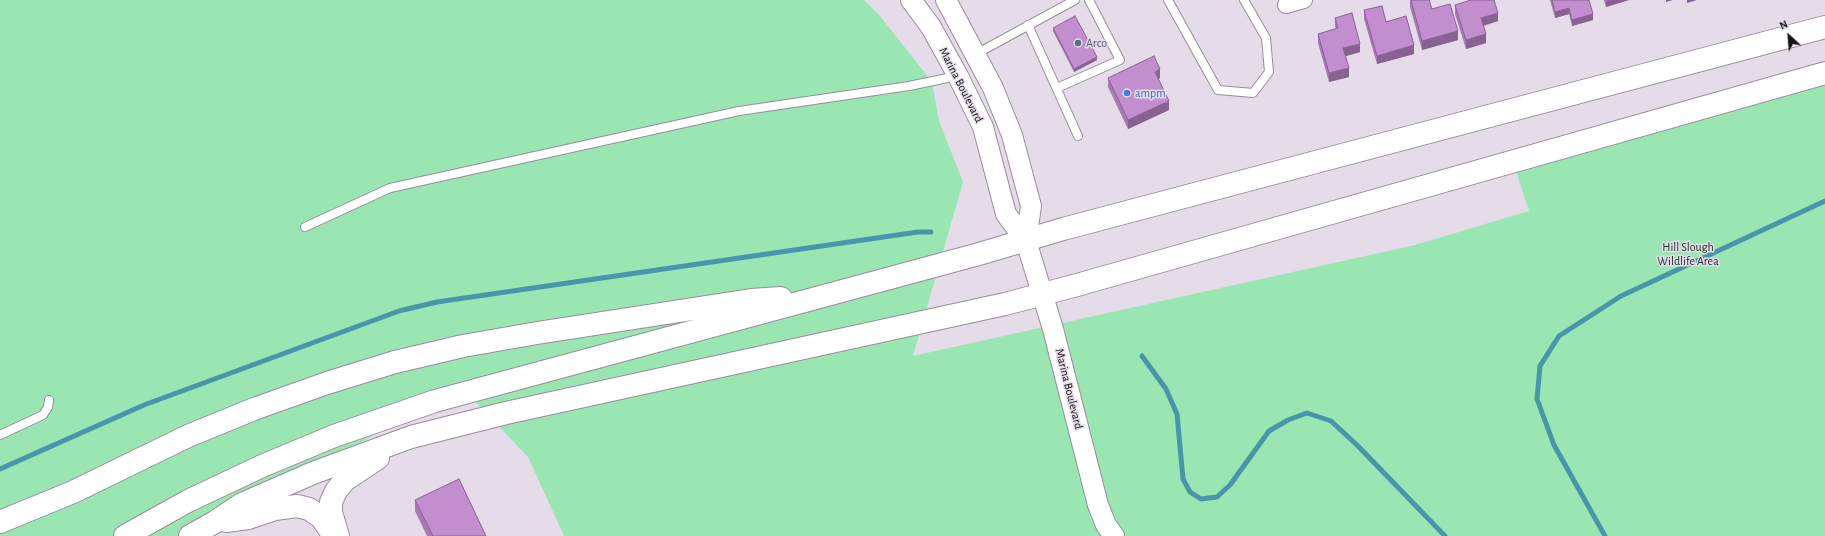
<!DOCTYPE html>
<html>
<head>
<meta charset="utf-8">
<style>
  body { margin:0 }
  #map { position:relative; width:1825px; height:536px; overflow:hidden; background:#e6dbe9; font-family:"Alegreya Sans",sans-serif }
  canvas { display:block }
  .north { position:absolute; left:1769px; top:16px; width:40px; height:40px; -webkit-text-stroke:3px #e6dbe9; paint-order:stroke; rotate:334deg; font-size:11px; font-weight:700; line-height:16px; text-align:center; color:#161217 }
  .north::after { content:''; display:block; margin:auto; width:14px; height:18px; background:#161217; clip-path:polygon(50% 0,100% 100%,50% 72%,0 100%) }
</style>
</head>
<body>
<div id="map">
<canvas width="1825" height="536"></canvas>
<div class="north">N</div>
</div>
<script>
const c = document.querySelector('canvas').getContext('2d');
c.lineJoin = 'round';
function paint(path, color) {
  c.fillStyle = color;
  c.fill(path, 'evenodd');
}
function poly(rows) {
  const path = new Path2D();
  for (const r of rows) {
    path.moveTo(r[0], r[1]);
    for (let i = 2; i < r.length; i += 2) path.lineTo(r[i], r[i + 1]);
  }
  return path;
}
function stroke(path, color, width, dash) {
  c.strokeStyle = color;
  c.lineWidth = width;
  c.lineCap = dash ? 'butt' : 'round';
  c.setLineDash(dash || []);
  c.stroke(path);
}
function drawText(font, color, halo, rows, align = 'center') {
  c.font = font + ' "Alegreya Sans",sans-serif';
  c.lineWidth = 3;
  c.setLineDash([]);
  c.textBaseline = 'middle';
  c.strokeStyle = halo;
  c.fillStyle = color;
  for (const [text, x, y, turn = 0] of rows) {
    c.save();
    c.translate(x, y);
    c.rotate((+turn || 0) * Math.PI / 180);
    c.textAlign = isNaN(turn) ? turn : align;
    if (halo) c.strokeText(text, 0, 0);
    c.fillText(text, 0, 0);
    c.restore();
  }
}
paint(poly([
  [0,0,864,0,880,16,932,82,939,121,963,182,913,356,1415,245,1529,211,1513,162,1825,73,1825,536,564,536,528,457,462,388,186,536,0,536]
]), '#9ae6b3');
stroke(poly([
  [1142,356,1166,389,1177,414,1183,479,1190,492,1201,499,1217,497,1230,485,1269,431,1288,420,1307,413,1331,421,1358,446,1445,536],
  [0,469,144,405,399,311,437,302,918,232,931,232],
  [1605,536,1554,445,1537,399,1540,366,1559,336,1621,296,1825,201]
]), '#4a95ac', 5);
const service = poly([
  [1168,0,1218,90,1253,93,1269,72,1266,38,1244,0],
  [1028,25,1078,136],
  [976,54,1075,0],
  [1057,88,1120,60,1089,0],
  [305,227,390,188,739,111,909,86,957,76],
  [0,435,43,415,48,407,49,400]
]);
const minor = poly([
  [1286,5,1304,0]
]);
const tertiary = poly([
  [911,0,931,27,958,76,983,127,1006,214,1026,241,1053,329,1098,505,1106,525,1114,536],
  [946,0,993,88,1012,135,1031,206,1026,241]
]);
const trunk = poly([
  [226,521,248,518,275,509,297,506,309,509,321,517,334,536],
  [0,522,73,492,188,436,254,409,327,383,395,362,463,346,537,333,751,300,781,298],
  [125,536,188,501,262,466,334,436,435,401,979,254,1063,229,1825,27],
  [190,536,215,522,242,504,313,473,411,437,506,413,1005,304,1077,285,1825,73],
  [338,536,331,512,331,502,336,491,345,480,378,458]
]);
stroke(service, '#988d9b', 10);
stroke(minor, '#988d9b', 18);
stroke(tertiary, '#988d9b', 22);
stroke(trunk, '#988d9b', 24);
stroke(service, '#fff', 8);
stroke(minor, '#fff', 16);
stroke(tertiary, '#fff', 20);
stroke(trunk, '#fff', 22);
paint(poly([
  [1410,0,1429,0,1432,9,1458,40,1422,50,1410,7],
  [1550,0,1589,0,1593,20,1572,26,1569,14,1555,18],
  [1604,0,1629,0,1606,7],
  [1455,5,1498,21,1484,26,1486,43,1466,49,1455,14],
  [1364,10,1386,22,1414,54,1377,64,1364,19],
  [1335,18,1360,52,1346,56,1349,77,1329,82,1318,43,1318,34,1336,29,1335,26],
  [1053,28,1097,60,1074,72,1053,31],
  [1108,78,1160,78,1158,79,1169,110,1128,129,1108,87],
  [415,500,486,536,427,536,415,511]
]), '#a77ab3');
paint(poly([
  [1610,0,1629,0,1606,7,1606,1],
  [1666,0,1673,0,1666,2],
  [1687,0,1697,0,1687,3],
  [1569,8,1569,14,1555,18,1555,12],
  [1498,13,1498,21,1481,26,1481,18],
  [1593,14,1593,20,1572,26,1572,20],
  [1458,31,1458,40,1422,50,1422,41],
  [1486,34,1486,43,1466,49,1466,40],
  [1360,44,1360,52,1343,57,1343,48],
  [1414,45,1414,54,1377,64,1377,56],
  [1097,57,1097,60,1074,72,1074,69],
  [1349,68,1349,77,1329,82,1329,73],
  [1160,69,1160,78,1155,81,1155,72],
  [1169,101,1169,110,1128,129,1128,120]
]), '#886392');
const building = poly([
  [1411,0,1429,0,1432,9,1450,4,1458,31,1422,41,1411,0],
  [1471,0,1494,0,1498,13,1481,18,1486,34,1466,40,1455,5,1471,0],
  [1552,0,1589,0,1593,14,1572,20,1569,8,1555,12,1552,0],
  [1382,6,1386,22,1406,16,1414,45,1377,56,1364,10,1382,6],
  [1352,13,1360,44,1343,48,1349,68,1329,73,1318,34,1338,28,1335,18,1352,13],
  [1075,16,1097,57,1074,69,1053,28,1075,16],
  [1154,56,1160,69,1155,72,1169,101,1128,120,1108,78,1154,56],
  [459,479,486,536,433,536,415,500,459,479]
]);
paint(building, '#c28ed0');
stroke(building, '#886392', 1);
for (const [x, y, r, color] of [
  [1078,43,4,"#5c6f8a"],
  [1127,93,4,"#3f7fe0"]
]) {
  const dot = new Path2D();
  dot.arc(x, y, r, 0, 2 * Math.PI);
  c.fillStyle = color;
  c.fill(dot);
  stroke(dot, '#e6dbe9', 1.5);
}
drawText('12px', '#4e5e75', '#e6dbe9', [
  ["Arco",1086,43]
], 'left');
drawText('12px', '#161217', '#e6dbe9', [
  ["Marina Boulevard",961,85,63],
  ["Marina Boulevard",1069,389,76]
]);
drawText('12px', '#366cbe', '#e6dbe9', [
  ["ampm",1135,93]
], 'left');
drawText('12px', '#0f321e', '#e6dbe9', [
  ["Hill Slough",1688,247],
  ["Wildlife Area",1688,261]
]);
</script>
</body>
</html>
